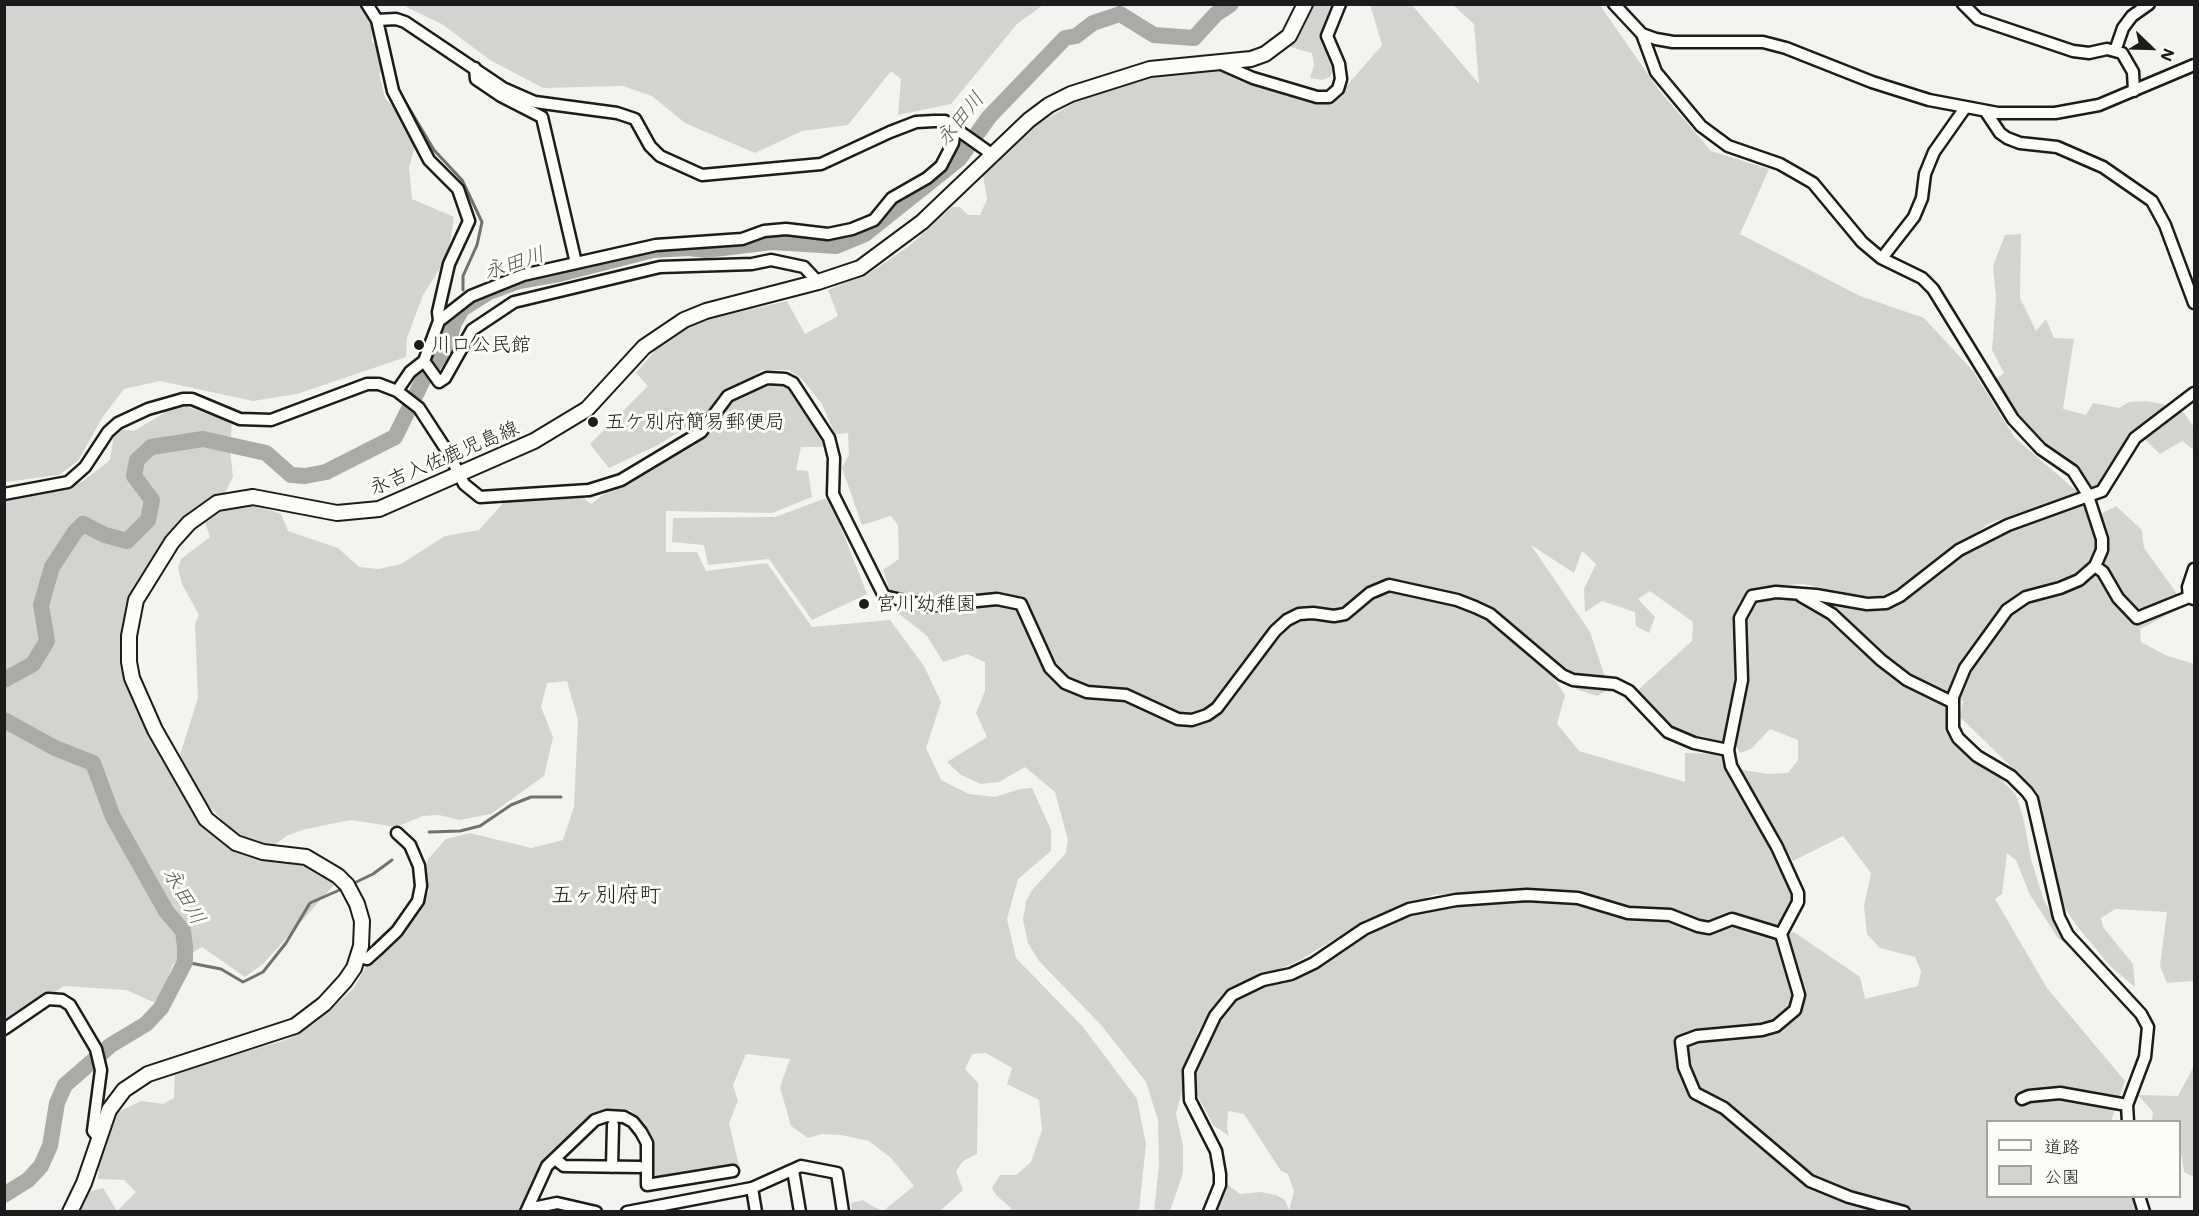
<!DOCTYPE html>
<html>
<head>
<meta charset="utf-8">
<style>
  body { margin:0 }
  #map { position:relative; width:2199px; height:1216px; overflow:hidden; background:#f4f3ee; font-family:Mali,"Klee One",sans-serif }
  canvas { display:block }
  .frame { position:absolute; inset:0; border:6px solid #1c1c1c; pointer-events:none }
  .legend { position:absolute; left:1986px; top:1120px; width:195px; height:78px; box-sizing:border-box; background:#fdfcf7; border:2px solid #a3a29f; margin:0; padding:8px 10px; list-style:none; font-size:18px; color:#1c1c1c }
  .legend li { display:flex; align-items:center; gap:12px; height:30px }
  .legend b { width:30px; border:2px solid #a3a29f }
  .north { position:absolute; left:2121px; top:18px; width:60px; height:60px; -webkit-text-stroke:4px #fdfcf7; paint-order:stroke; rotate:113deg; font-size:16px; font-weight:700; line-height:24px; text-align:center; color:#1c1c1c }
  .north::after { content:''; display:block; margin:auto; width:21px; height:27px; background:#1c1c1c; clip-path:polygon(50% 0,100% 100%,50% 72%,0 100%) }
</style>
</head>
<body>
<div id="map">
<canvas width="2199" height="1216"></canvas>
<div class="frame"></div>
<ul class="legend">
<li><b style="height:8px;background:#fdfcf7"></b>道路</li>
<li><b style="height:16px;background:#d4d3cf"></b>公園</li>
</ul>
<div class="north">N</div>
</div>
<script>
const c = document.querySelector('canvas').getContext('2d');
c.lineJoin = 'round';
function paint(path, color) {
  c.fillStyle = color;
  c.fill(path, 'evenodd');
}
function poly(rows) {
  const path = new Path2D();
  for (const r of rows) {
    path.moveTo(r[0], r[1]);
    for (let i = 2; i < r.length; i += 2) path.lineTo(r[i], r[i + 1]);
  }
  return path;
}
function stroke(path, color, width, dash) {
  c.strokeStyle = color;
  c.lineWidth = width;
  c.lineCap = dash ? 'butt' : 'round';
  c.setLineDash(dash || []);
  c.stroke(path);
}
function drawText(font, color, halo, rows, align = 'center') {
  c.font = font + ' Mali,"Klee One",sans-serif';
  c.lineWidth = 6;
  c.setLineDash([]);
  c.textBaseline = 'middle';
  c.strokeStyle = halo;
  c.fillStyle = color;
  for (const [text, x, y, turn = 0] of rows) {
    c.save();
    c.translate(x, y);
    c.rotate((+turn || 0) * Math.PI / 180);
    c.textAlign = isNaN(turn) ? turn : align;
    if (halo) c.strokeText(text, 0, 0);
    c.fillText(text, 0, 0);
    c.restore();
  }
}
paint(poly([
  [409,4,1043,4,1043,5,1017,24,951,104,898,115,901,79,891,71,848,125,802,131,755,153,685,123,652,96,623,86,543,88,490,60,442,24,406,7],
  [1370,4,1412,5,1479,84,1474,24,1453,5,1599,4,1659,90,1711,151,1769,169,1740,234,1860,296,1924,318,1973,371,2015,438,2079,493,1990,523,1885,597,1859,596,1803,584,1756,587,1739,603,1734,621,1734,705,1723,742,1695,738,1668,724,1637,691,1692,641,1693,622,1650,591,1638,599,1655,617,1649,633,1636,626,1635,612,1602,601,1585,612,1584,589,1596,564,1582,551,1574,573,1531,545,1590,632,1609,689,1597,696,1578,690,1551,674,1565,695,1557,724,1579,751,1685,782,1685,753,1721,754,1731,782,1776,853,1790,885,1793,901,1779,928,1733,914,1708,923,1664,908,1632,908,1600,897,1525,889,1433,895,1348,931,1300,960,1222,995,1198,1031,1176,1114,1183,1145,1183,1173,1170,1211,1154,1212,1159,1165,1158,1120,1146,1082,1102,1026,1039,961,1028,943,1023,920,1026,901,1033,889,1066,853,1068,840,1055,792,1025,767,999,782,981,784,961,775,947,762,987,737,976,713,985,691,985,662,967,654,943,662,927,636,897,612,883,570,899,559,898,525,891,516,862,525,842,468,849,454,848,433,835,434,822,404,802,379,789,370,762,370,702,417,658,445,609,468,590,444,648,386,636,373,663,341,692,323,787,301,805,334,838,316,828,290,871,272,909,246,952,207,960,207,968,215,980,215,987,199,983,175,1031,128,1084,97,1169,73,1216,69,1316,103,1331,104,1382,45],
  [4,5,363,5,373,19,372,43,377,42,384,72,379,73,385,98,418,135,409,168,412,199,454,217,448,256,423,295,407,338,406,357,297,394,253,401,160,381,124,389,102,418,78,461,59,475,5,482],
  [1312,5,1332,5,1322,38,1335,67,1330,77,1322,80,1310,78,1314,65,1312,53,1290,47,1300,33],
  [2021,234,2020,298,2036,331,2046,319,2054,338,2074,339,2063,409,2086,415,2093,403,2119,408,2129,402,2146,401,2162,404,2184,413,2194,427,2194,450,2182,441,2160,454,2135,430,2099,485,2092,487,2078,467,2044,445,2029,430,1995,380,2004,373,1992,350,1996,298,1993,266,2005,235],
  [764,384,791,385,826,440,822,447,801,447,796,470,808,471,812,497,772,513,666,511,666,552,697,552,706,571,767,563,812,627,890,620,924,666,941,702,926,748,941,780,969,794,995,797,1020,789,1032,788,1051,830,1051,851,1018,879,1007,919,1016,958,1083,1027,1137,1099,1146,1144,1139,1211,1009,1211,1011,1208,996,1195,992,1188,1000,1175,1016,1175,1031,1162,1042,1130,1039,1100,1007,1084,1012,1068,986,1053,972,1054,965,1069,978,1083,977,1154,963,1161,956,1171,963,1190,940,1211,883,1211,914,1186,891,1158,869,1141,841,1135,822,1134,808,1138,791,1126,780,1087,790,1059,746,1054,733,1085,738,1101,729,1123,739,1166,654,1179,650,1175,648,1140,642,1122,630,1110,608,1114,539,1171,522,1211,77,1212,91,1191,103,1188,117,1211,136,1192,124,1180,98,1179,99,1167,118,1112,141,1101,163,1104,174,1098,175,1073,289,1039,318,1021,354,988,366,966,415,918,429,891,424,872,428,859,446,839,470,833,531,848,563,840,574,807,578,720,567,681,547,683,541,707,553,737,544,776,491,814,459,820,439,815,423,816,396,827,351,820,306,829,288,835,274,845,253,841,232,831,207,804,179,758,198,698,195,624,199,615,182,584,178,568,181,559,210,537,205,522,223,510,242,506,258,506,281,514,288,531,338,548,359,567,379,569,401,564,445,536,479,530,505,501,581,496,591,504,604,494,607,488,665,458,724,404],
  [179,404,232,422,230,449,233,477,225,493,190,511,164,540,131,597,122,626,121,651,132,696,165,763,204,826,226,845,256,857,309,867,323,873,335,884,263,964,245,977,202,947,173,964,158,1004,126,990,64,986,5,1026,5,498,82,482,110,460,115,428,134,431],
  [829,497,867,594,812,620,769,559,708,565,704,545,672,542,673,518,775,517],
  [2086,504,2093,518,2116,506,2142,530,2144,548,2178,595,2181,608,2140,629,2141,642,2165,655,2194,664,2194,981,2167,983,2160,966,2167,912,2115,909,2101,918,2103,927,2133,964,2135,987,2110,966,2077,926,2061,902,2038,793,1960,717,1963,701,1910,675,1819,599,1868,608,1889,608,1909,597,1944,567,1986,543,2022,524],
  [1780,597,1796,599,1828,617,1946,704,1950,727,2016,795,2023,817,2031,859,2044,901,2074,951,2058,938,2030,895,2016,860,2007,853,2002,894,1995,899,2047,988,2125,1081,2111,1121,1988,1122,1988,1196,2135,1197,2140,1211,1217,1211,1228,1185,1240,1194,1260,1192,1276,1195,1285,1200,1289,1210,1294,1191,1288,1174,1281,1171,1244,1114,1228,1111,1227,1128,1229,1136,1213,1125,1197,1095,1195,1070,1226,1008,1252,989,1280,981,1388,923,1417,912,1461,905,1523,900,1576,904,1636,920,1670,922,1700,933,1716,932,1740,925,1778,939,1794,932,1860,977,1865,999,1918,986,1921,971,1915,957,1880,948,1867,934,1864,906,1871,873,1843,836,1793,861,1737,769,1768,774,1788,773,1798,760,1798,740,1770,729,1751,749,1740,753,1734,742,1747,690,1745,623,1751,607,1760,599],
  [2194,1066,2194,1177,2184,1172,2182,1157,2180,1154,2180,1122,2152,1121,2153,1112,2138,1095,2178,1096],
  [863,1200,872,1206,883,1211,852,1211,851,1203]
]), '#d4d3cf');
stroke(poly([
  [1119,4,1120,14],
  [400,93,434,150,462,180,482,222,477,245,463,276,463,290],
  [429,832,460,831,480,826,511,805,531,797,561,797],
  [350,885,373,874,392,860],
  [185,962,221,969,243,982,263,972,286,943,310,903,344,888]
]), '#72716f', 3);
stroke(poly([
  [4,680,33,664,47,641,41,605,52,567,75,532,83,524,105,535,127,541,148,520,152,500,134,476,137,460,151,447,203,439,266,453,291,475,305,476,326,472,395,437,423,380,447,346,454,323,462,309,489,292,519,281,559,274,653,250,688,248,706,250,772,242,836,246,865,234,959,159,989,117,1065,38,1076,36,1093,23,1120,14,1154,35,1194,38,1216,14,1231,4],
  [4,720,55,748,93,763,113,817,166,911,183,931,185,947,185,962,161,1008,146,1024,111,1045,65,1085,57,1103,50,1146,41,1166,28,1180,4,1195]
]), '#abaaa6', 16);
const minor = poly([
  [367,4,377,20,393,91,429,160,458,189,469,221,449,264,438,312,439,321,424,361,410,372,397,391],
  [1614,4,1642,34,1656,39,1673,42,1763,42,1786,48,1872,82,1929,100,1998,113,2055,113,2099,105,2194,65],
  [1963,4,1978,19,2073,51,2089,53,2107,49,2122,53,2133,72,2134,91],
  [377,20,396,19,405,22,503,88,535,102,617,113,635,119,650,146,660,156,702,175,821,164,890,132,916,122,934,121,945,121,993,155],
  [1642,34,1656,72,1701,126,1728,146,1780,164,1813,183,1862,242,1881,258,1922,278,1933,289,2013,419,2041,449,2073,471,2087,493,2102,539,2102,550,2095,566,2079,580,2060,588,2026,597,2007,610,1965,668,1953,697,1953,728,1958,738,1977,756,2011,776,2027,792,2032,799,2059,917,2068,935,2141,1014,2148,1027,2145,1057,2127,1105,2128,1122],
  [2115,51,2123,28,2132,16,2149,4],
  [1219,63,1253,78,1317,97,1329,97,1338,89,1341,79,1339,64,1327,36,1340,4],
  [475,68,476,79,501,96,542,117,576,263],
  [1986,112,2000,133,2007,138,2020,143,2057,147,2103,167,2152,201,2165,225,2194,303],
  [1882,258,1914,217,1922,198,1925,174,1934,152,1965,108],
  [439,321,471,296,523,275,656,245,742,239,764,231,786,229,828,234,852,229,874,220,892,198,927,178,941,166,953,143,955,128],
  [424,361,439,382,445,378,472,330,514,302,660,267,752,264,771,260,804,267,818,282],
  [4,494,68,482,85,467,108,432,118,423,148,409,183,399,192,399,240,419,271,420,367,384,379,384,397,391,419,408,449,454,464,484,480,497,589,490,621,480,701,432,728,396,767,378,785,379,793,383,829,438,834,458,833,494,884,596,927,606,997,599,1021,604,1050,668,1065,683,1087,692,1126,695,1178,719,1192,720,1207,715,1217,708,1275,631,1287,620,1299,614,1313,613,1334,616,1345,614,1370,593,1389,585,1457,600,1475,607,1490,614,1562,675,1573,680,1615,684,1629,691,1668,732,1694,743,1728,750],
  [2095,566,2103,572,2118,598,2137,618,2189,597,2194,599],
  [1801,596,1832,614,1881,660,1907,680,1952,702],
  [2189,597,2188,587,2194,569],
  [359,956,367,959,377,950,397,931,418,901,421,886,419,866,410,845,397,833],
  [4,1029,48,999,62,1000,70,1005,96,1049,101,1070,93,1131,98,1137],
  [2022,1099,2029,1096,2060,1093,2127,1105],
  [555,1159,564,1166,640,1167],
  [612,1167,613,1125],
  [793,1170,800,1212],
  [752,1188,756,1212],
  [2139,1196,2144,1212],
  [528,1209,557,1203,596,1212],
  [526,1212,547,1166,595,1120,607,1116,624,1117,633,1122,641,1132,647,1143,647,1185,733,1171],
  [627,1212,752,1188,801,1166,837,1173,843,1212],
  [1209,1212,1220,1185,1220,1174,1216,1151,1190,1100,1189,1071,1215,1016,1232,995,1263,980,1291,974,1314,963,1364,929,1409,909,1456,900,1527,895,1578,898,1628,913,1670,915,1698,926,1709,928,1732,919,1781,934],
  [1904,1212,1849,1197,1810,1181,1724,1108,1695,1093,1684,1067,1681,1042,1697,1036,1762,1030,1776,1026,1795,1010,1799,995,1781,934,1798,902,1798,893,1777,847,1731,766,1728,750,1742,680,1740,618,1752,596,1776,592,1816,595,1867,604,1886,603,1900,596,1959,550,2008,525,2102,491,2135,438,2194,393]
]);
const major = poly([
  [70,1212,84,1183,109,1110,124,1090,148,1074,295,1026,324,1004,345,981,354,968,361,946,362,921,357,904,347,885,338,876,306,857,263,852,236,843,206,819,155,730,132,678,129,662,129,636,136,600,172,542,189,523,217,503,253,497,337,513,379,509,534,441,587,409,644,347,684,320,706,311,818,282,860,268,922,222,1029,120,1049,105,1071,94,1150,69,1251,59,1265,54,1289,36,1305,4]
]);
stroke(minor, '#1c1c1c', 15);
stroke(major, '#1c1c1c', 18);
stroke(minor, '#fdfcf7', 10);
stroke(major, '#fdfcf7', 14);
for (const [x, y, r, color] of [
  [419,345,6,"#1c1c1c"],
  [593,422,6,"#1c1c1c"],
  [864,604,6,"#1c1c1c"]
]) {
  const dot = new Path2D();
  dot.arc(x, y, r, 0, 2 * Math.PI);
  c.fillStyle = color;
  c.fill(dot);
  stroke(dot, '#fdfcf7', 2);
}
drawText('20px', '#1c1c1c', '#fdfcf7', [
  ["川口公民館",431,345],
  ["五ケ別府簡易郵便局",605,422],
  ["宮川幼稚園",876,604]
], 'left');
drawText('20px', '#1c1c1c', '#fdfcf7', [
  ["永吉入佐鹿児島線",444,458,-23]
]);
drawText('italic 21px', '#5c5c5a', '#fdfcf7', [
  ["永田川",960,119,-51],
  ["永田川",514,263,-18],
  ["永田川",184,896,60]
]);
drawText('22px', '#1c1c1c', '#fdfcf7', [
  ["五ヶ別府町",606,895]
]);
</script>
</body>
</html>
